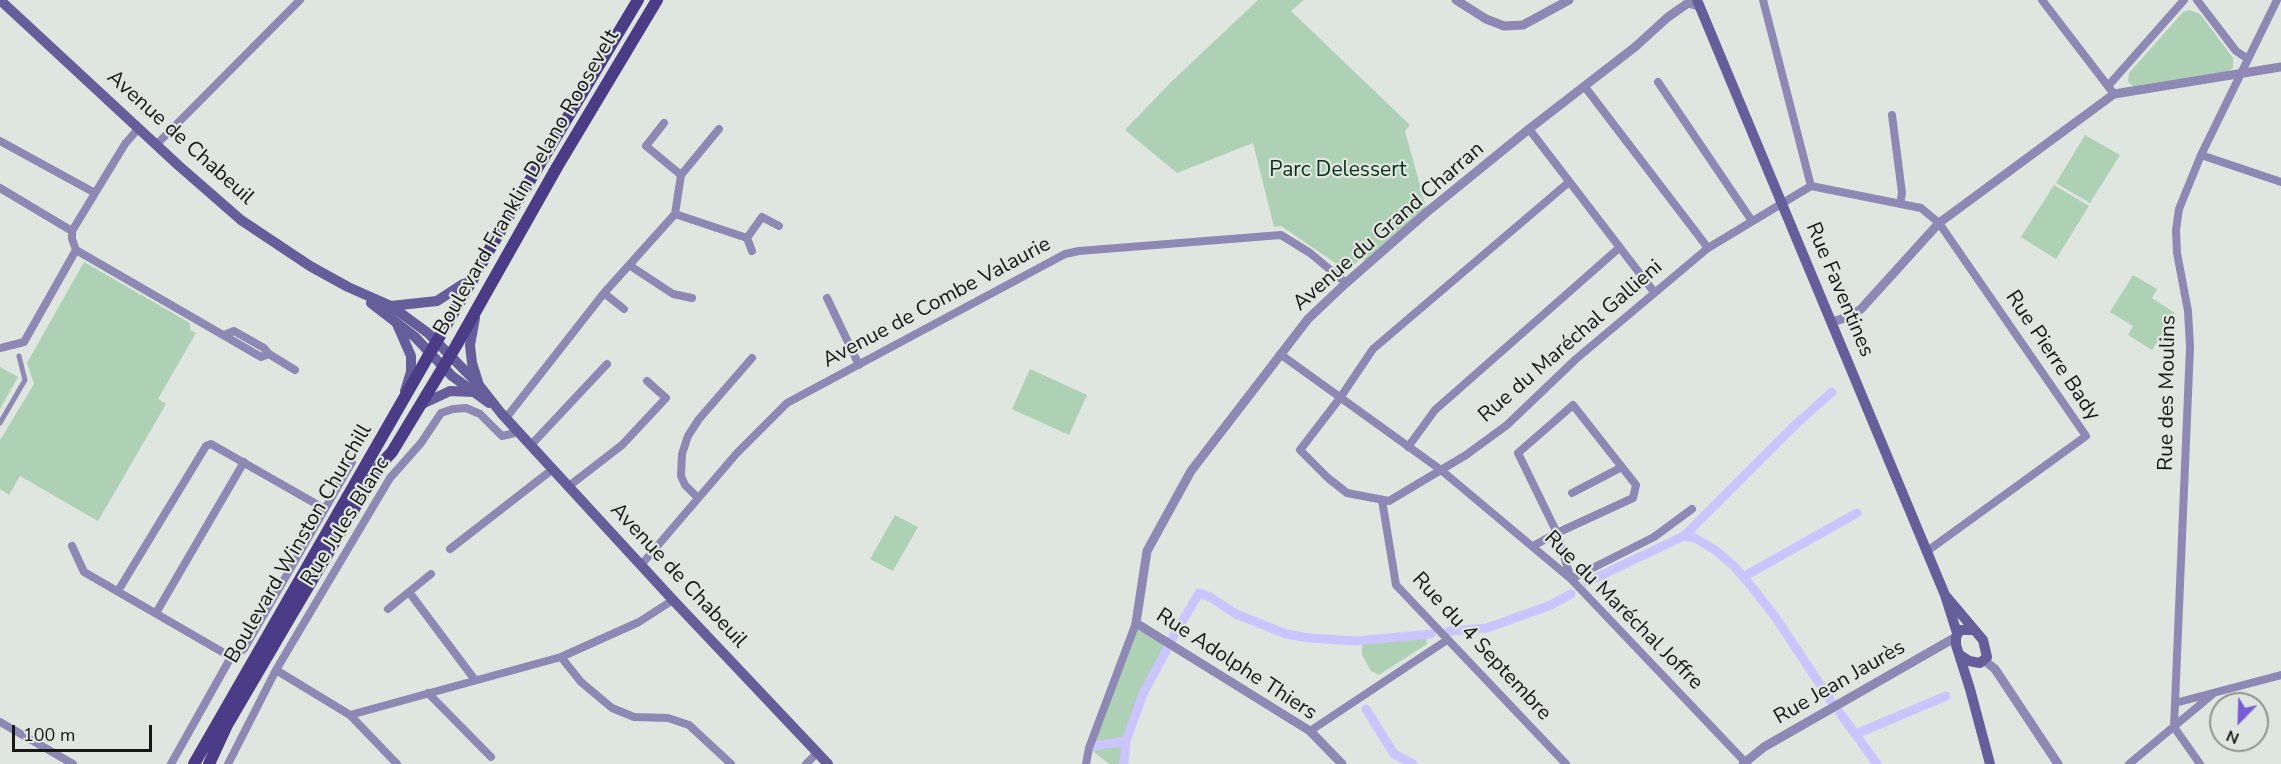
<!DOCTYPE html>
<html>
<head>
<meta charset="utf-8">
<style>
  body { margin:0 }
  #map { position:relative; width:2281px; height:764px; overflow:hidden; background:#dfe6e0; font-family:"Nunito Sans",sans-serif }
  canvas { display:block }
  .north { position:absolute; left:2209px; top:692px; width:60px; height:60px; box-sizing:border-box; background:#dfe6e0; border:2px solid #8f948f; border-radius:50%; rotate:203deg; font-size:16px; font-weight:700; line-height:24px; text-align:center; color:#161816 }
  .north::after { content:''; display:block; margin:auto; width:21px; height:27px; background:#775dd8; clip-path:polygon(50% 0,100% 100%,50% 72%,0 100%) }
  .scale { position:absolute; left:12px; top:725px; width:140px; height:27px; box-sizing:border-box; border:3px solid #161816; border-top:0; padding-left:8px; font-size:18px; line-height:21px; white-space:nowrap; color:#161816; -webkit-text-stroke:4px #dfe6e0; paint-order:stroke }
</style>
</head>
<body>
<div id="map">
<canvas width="2281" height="764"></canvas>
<div class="north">N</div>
<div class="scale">100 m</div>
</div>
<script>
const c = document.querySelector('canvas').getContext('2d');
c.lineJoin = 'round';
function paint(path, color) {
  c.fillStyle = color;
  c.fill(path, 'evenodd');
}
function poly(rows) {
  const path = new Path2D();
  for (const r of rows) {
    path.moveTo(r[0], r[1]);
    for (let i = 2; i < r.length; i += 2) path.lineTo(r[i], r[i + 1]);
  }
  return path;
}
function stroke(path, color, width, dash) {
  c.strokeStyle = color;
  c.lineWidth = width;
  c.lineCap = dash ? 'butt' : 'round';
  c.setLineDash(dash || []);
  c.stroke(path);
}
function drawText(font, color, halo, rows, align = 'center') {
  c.font = font + ' "Nunito Sans",sans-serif';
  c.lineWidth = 4.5;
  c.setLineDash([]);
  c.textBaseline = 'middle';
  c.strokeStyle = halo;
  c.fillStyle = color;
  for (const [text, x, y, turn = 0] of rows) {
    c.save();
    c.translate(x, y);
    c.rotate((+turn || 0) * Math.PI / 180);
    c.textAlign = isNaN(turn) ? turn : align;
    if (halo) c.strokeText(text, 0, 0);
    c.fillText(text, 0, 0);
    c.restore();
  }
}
paint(poly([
  [1258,0,1304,0,1291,11,1410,125,1405,131,1426,207,1365,260,1361,259,1350,268,1343,268,1281,226,1274,227,1253,143,1177,173,1125,130,1170,83],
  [2189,10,2200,14,2233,58,2233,68,2229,71,2134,86,2131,85,2128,81,2129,73,2183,12],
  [2085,135,2120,155,2090,203,2056,183],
  [2054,185,2089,206,2056,259,2021,237],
  [84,262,190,323,190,330,196,333,158,399,166,404,98,521,20,476,9,495,0,489,0,440,34,384,27,363],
  [2133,275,2157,289,2152,298,2175,313,2152,350,2128,335,2133,326,2110,312],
  [0,367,18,377,0,409],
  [1030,369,1087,395,1069,435,1012,409],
  [895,515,918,527,893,571,870,559],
  [1136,623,1167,642,1167,649,1143,694,1126,741,1124,764,1109,764,1089,748],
  [1426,636,1427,644,1379,675,1371,671,1362,655,1362,643]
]), '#aed1b5');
stroke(poly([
  [1684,536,1794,426,1832,392],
  [1743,577,1857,513],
  [1587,582,1684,536,1695,538,1715,550,1734,566,1751,586,1776,618,1831,701],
  [1449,631,1487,628,1551,605,1571,594],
  [1172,639,1199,593,1210,597,1236,614,1286,634,1309,638,1356,641,1431,634],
  [1366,709,1394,754,1413,764],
  [1840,713,1877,764],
  [1856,734,1946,696],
  [1093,746,1126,741],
  [1124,764,1126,741,1143,694,1167,649]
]), '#cac4ff', 9);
stroke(poly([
  [0,423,25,380,19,356]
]), '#8e89b4', 5);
stroke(poly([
  [1763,0,1811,186],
  [2042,0,2114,94],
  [2197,0,2236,51,2248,59],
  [1658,82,1752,221],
  [2108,86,2184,0],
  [1585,87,1708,248],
  [1892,115,1902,193,1900,204],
  [664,123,646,146,681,175],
  [1529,129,1654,292],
  [0,141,95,193],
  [156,145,300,0],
  [2201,155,2281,182],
  [1569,182,1373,349,1340,398,1300,450,1328,478,1347,493,1389,501,1466,455,1507,425,1576,359,1708,248,1811,186,1921,208,1939,223,2086,436,1926,552],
  [0,188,72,231],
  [675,214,747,238,762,217,779,226],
  [747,238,752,251],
  [76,250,261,357,269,354],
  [76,250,72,239,72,231,125,144,138,129],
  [629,265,673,294,692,298],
  [604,293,624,309],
  [827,298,859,365],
  [224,335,234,331,264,348,269,354,295,370],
  [0,348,24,342,76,250],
  [1280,354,1441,470,1571,579,1747,764],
  [506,418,604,293,675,214,681,175,719,129],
  [531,445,607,364],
  [1408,447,1435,410,1619,248],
  [569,486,622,445,666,398,647,381],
  [1572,493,1622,467],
  [698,498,685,485,681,476,682,454,688,436,699,419,752,358],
  [1382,500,1396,585,1566,764],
  [72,546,84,572,231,657],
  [1533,546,1557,533,1633,498,1636,485,1573,405,1518,453,1557,533,1571,579,1654,537,1692,509],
  [450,549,553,469],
  [641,565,737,453,787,403,1065,254,1079,251,1281,235,1310,253,1346,283],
  [118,591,206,446,211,444,325,509],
  [409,592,475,680],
  [388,609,431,574],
  [156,613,244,462],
  [561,657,581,682,612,708,634,717,668,718,689,725,731,764],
  [276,670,350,715,397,764],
  [428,693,491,757],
  [2175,703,2281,675],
  [350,715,561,657,639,622,673,600],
  [0,722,73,764],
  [1310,731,1447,640],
  [171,764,231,657,244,649,352,462],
  [228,764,276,670,390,478,421,443,441,413,453,409,466,408,480,414,502,436,519,432],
  [806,764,817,753],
  [1086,764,1089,748,1136,623],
  [2129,764,2214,693],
  [2200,764,2174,727,2190,347,2188,311,2177,253,2176,230,2179,209,2201,155,2277,0]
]), '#8e89b4', 8);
stroke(poly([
  [1456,0,1486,19,1504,26,1523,25,1569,0],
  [1832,322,1848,317,1861,309,1939,223,2114,94,2281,67],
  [1985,661,1995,669,2058,764],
  [1342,764,1310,731,1136,623,1147,551,1191,471,1308,319,1346,283,1427,212,1529,129,1635,47,1668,17,1688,3,1699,6],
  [1743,764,1764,747,1956,637]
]), '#8e89b4', 9);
stroke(poly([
  [0,0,178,165,241,220,310,266,348,287,391,306,428,333,479,385,501,413,673,600,828,764],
  [1697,0,1945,595,1957,633],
  [371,303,415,337,452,376,489,403],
  [391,306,437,301,463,284,473,281],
  [475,318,470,345,472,363,478,382],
  [397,324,411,356,411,372,405,391],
  [420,405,450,391,473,392],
  [1945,595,1983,640,1987,657,1980,663,1969,661,1960,655],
  [1973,630,1960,630,1956,637,1956,645,1970,689,1990,764]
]), '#665d9b', 10);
stroke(poly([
  [194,764,511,212,638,0],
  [209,764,227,725,289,619,380,465,392,452,456,346,557,167,657,0]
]), '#4b3c87', 12);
drawText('21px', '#161816', '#dfe6e0', [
  ["Avenue de Chabeuil",180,138,42],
  ["Boulevard Franklin Delano Roosevelt",527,183,-60],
  ["Avenue du Grand Charran",1389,227,-41],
  ["Rue Faventines",1839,290,67],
  ["Avenue de Combe Valaurie",937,303,-28],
  ["Rue du Maréchal Gallieni",1571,342,-41],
  ["Rue Pierre Bady",2052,356,56],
  ["Rue des Moulins",2168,393,-89],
  ["Rue Jules Blanc",346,522,-58],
  ["Boulevard Winston Churchill",299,544,-60],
  ["Avenue de Chabeuil",678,576,47],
  ["Rue du Maréchal Joffre",1623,611,45],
  ["Rue du 4 Septembre",1481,647,47],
  ["Rue Adolphe Thiers",1236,665,33],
  ["Rue Jean Jaurès",1840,683,-30]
]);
drawText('21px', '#083217', '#dfe6e0', [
  ["Parc Delessert",1338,171]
]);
</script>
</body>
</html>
